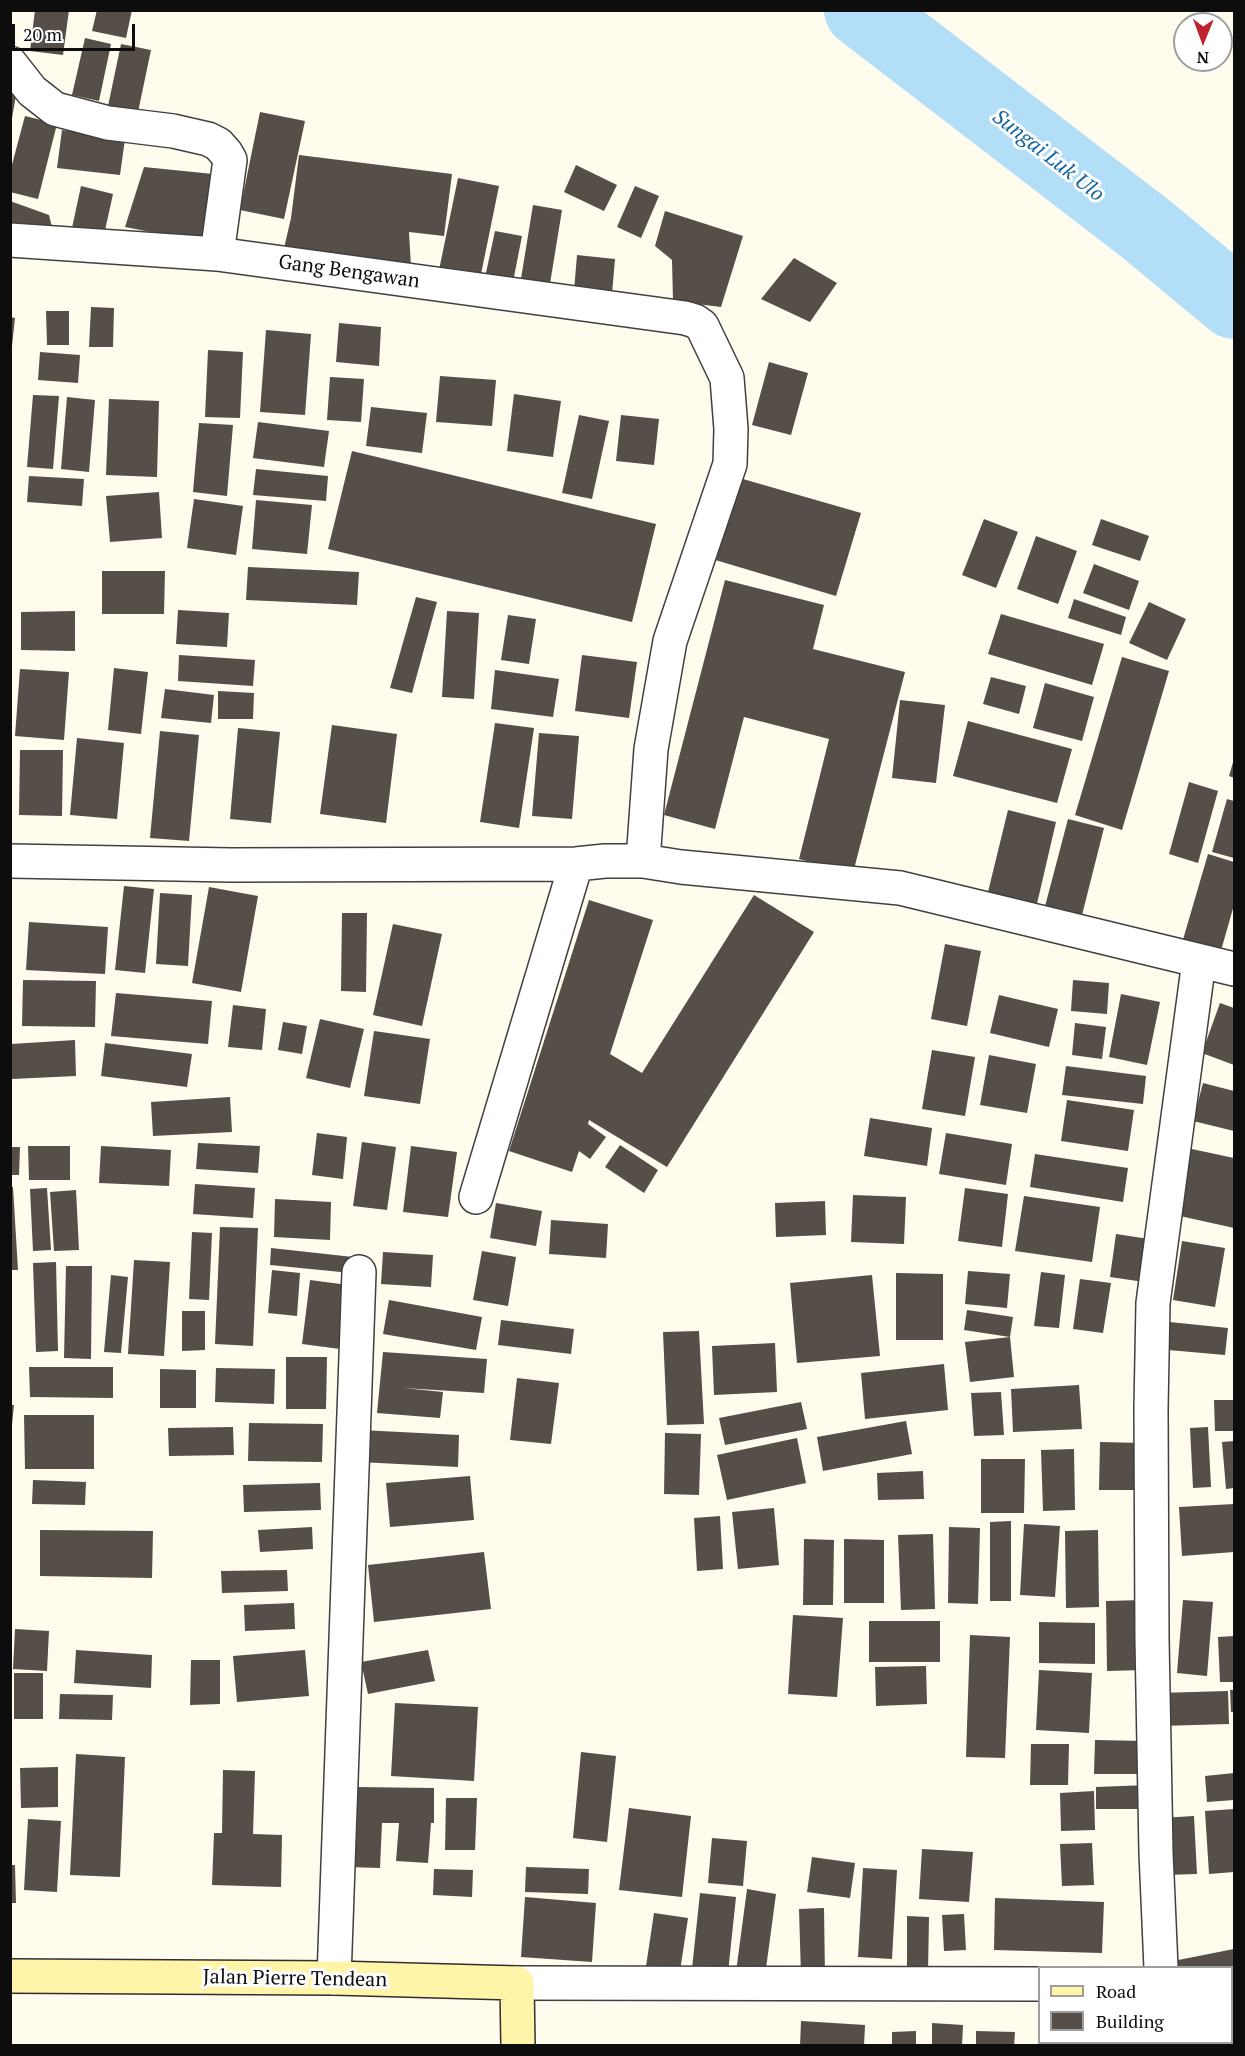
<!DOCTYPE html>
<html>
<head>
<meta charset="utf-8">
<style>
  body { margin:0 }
  #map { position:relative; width:1245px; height:2056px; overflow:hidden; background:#fffbed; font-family:"PT Serif",serif }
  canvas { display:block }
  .frame { position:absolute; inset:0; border:12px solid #0d0d0d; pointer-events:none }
  .legend { position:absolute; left:1038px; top:1966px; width:195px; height:78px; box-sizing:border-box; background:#fff; border:2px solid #9e9e9e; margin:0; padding:8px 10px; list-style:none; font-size:18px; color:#0d0d0d }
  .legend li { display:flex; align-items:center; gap:12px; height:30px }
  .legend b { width:30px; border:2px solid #9e9e9e }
  .north { position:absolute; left:1173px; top:12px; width:60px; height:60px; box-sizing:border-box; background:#fff; border:2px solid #9e9e9e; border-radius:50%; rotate:181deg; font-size:16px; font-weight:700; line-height:24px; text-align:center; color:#0d0d0d }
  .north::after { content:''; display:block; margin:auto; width:21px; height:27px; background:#be242e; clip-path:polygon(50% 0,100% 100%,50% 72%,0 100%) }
  .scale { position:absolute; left:12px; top:24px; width:123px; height:27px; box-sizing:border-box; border:3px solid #0d0d0d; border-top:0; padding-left:8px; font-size:18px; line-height:21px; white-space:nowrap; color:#0d0d0d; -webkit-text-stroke:4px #fff; paint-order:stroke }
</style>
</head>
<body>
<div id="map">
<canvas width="1245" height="2056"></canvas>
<div class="frame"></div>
<ul class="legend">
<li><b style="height:8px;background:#fff4a8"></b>Road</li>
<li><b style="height:16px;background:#564e49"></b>Building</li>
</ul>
<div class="north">N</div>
<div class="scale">20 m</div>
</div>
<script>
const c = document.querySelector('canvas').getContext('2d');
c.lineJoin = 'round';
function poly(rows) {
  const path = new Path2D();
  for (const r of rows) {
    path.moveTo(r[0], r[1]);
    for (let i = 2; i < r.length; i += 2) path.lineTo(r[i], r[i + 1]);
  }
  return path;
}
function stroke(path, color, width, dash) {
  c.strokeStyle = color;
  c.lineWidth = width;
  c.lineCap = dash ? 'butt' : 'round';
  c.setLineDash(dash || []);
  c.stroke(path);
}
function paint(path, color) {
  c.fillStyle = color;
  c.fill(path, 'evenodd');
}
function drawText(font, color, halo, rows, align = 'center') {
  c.font = font + ' "PT Serif",serif';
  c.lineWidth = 6;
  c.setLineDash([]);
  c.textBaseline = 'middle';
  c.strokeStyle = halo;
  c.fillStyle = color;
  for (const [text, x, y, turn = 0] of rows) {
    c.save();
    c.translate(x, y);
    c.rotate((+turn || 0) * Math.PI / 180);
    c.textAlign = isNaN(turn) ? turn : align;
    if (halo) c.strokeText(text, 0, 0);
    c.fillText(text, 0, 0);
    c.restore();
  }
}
stroke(poly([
  [861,10,1146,229,1234,302]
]), '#b2def7', 74);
paint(poly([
  [35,10,69,10,63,55,30,51],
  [97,10,132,10,126,38,92,31],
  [85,38,111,44,99,101,72,95],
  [121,44,151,50,138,112,108,106],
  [10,83,18,84,12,118,10,118],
  [260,112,305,121,284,219,240,210],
  [25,116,57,124,38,199,10,192,10,172],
  [62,130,125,139,120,175,57,168],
  [299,155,452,174,444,236,409,232,411,267,282,257,291,218],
  [576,165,617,185,604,211,564,192],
  [144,167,223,175,208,243,125,227],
  [458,178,499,186,479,284,438,275],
  [81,186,113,194,104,235,72,228],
  [635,186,659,196,641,238,617,227],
  [10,201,49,215,52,227,10,228],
  [533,205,562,210,548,296,519,291],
  [665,211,743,236,721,307,673,301,672,260,655,246],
  [495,231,522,236,512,287,484,282],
  [577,255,615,259,612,294,574,291],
  [794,258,837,283,810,322,761,299],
  [91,307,114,308,113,347,89,347],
  [46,311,69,311,69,345,47,345],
  [10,317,15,318,12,346,10,346],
  [339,323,381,327,379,366,336,362],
  [266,330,311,334,305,415,260,412],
  [208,350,243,352,240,418,205,417],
  [40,352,80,355,78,383,38,380],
  [769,362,808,373,791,435,752,425],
  [440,376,496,380,492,426,436,422],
  [330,377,364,379,361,422,327,420],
  [514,394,561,401,553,457,507,451],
  [33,395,59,396,53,469,27,467],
  [67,397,95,400,89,472,61,469],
  [109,399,159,401,157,477,106,475],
  [371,407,427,413,422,453,366,446],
  [579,415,609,421,592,499,562,493],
  [621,415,659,419,654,465,616,461],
  [258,422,329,431,324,467,253,458],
  [199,423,233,425,227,496,193,492],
  [352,451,656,524,632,622,328,549],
  [256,469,328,476,326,501,253,495],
  [29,476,84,479,82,506,27,502],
  [736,477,861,513,836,596,712,559],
  [159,492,162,538,110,542,106,496],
  [194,499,243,506,236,555,187,548],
  [256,500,312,505,307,554,252,549],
  [984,519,1018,532,996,588,962,575],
  [1101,519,1149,536,1140,561,1092,545],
  [1036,536,1077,551,1058,604,1017,589],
  [1094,564,1139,581,1129,610,1083,593],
  [248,567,359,572,357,605,246,600],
  [102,571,165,571,164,614,102,614],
  [725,580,824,605,813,649,905,672,853,873,799,859,829,739,744,717,715,829,664,815],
  [416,597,437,602,412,693,390,688],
  [1074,599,1126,617,1121,635,1068,618],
  [1149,602,1186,619,1167,660,1129,643],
  [178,610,229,613,227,647,176,644],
  [75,611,75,651,21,650,21,612],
  [447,611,479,613,474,699,442,697],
  [1001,614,1104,644,1092,685,988,654],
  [508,615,536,619,529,664,501,660],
  [179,655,255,660,253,686,178,681],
  [582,655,637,662,629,718,575,711],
  [1122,657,1169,671,1122,830,1075,815],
  [114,668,148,672,141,734,108,730],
  [20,669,69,672,64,740,15,736],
  [495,670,559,679,553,717,491,709],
  [991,677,1026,686,1019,714,983,704],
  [1045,683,1094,697,1082,741,1033,728],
  [165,689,214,695,211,723,161,718],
  [218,691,254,693,253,719,218,719],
  [900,700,945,705,936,783,892,778],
  [968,721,1072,749,1057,803,953,776],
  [495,723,534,728,519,828,480,822],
  [332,725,397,734,386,823,320,814],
  [238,728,280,732,271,823,230,819],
  [160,731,199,735,189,841,150,838],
  [539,733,579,736,572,819,532,816],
  [77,738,124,743,117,819,70,815],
  [20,750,63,750,62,816,19,815],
  [1234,759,1234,778,1229,776],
  [1189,782,1218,791,1198,863,1169,854],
  [1227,799,1234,801,1234,858,1212,852],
  [1008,810,1056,822,1036,908,987,896],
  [1068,819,1104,828,1080,923,1043,914],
  [1208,854,1234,862,1234,905,1220,954,1182,943],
  [124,886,154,889,145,973,115,970],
  [209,887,258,896,241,992,192,983],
  [160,893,192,895,188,966,156,964],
  [754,895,814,932,667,1167,589,1120,588,1124,606,1137,590,1159,579,1151,572,1172,509,1151,589,900,653,920,610,1054,642,1073],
  [342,913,367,913,366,992,341,991],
  [29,922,108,927,105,974,26,970],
  [393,924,442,934,422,1026,373,1015],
  [945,944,981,951,967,1026,931,1019],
  [23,980,96,981,95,1027,22,1026],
  [1073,980,1109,983,1107,1014,1071,1011],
  [116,993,212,1001,208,1044,111,1036],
  [1121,994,1160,1002,1147,1065,1109,1057],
  [999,995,1058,1009,1049,1047,990,1033],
  [1220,1003,1234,1008,1234,1065,1202,1053],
  [233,1005,266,1009,262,1050,228,1047],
  [320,1019,364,1029,350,1088,306,1078],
  [283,1022,307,1026,302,1054,278,1050],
  [1075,1023,1106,1027,1102,1059,1072,1055],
  [374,1031,430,1039,420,1104,364,1096],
  [75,1040,76,1076,12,1079,11,1044],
  [105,1043,192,1054,187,1087,101,1076],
  [932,1050,975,1057,965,1116,922,1109],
  [989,1055,1036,1064,1027,1113,980,1105],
  [1066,1066,1146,1076,1143,1104,1062,1095],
  [1203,1083,1234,1091,1234,1131,1193,1121],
  [230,1097,232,1132,153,1136,151,1102],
  [1067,1100,1134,1110,1128,1151,1061,1141],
  [870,1118,932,1128,927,1166,864,1156],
  [317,1133,347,1137,343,1179,312,1175],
  [946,1133,1012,1144,1006,1185,939,1174],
  [362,1142,396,1147,387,1210,353,1206],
  [198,1143,260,1146,258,1173,196,1169],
  [620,1145,658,1170,644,1193,605,1167],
  [28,1146,70,1146,70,1180,29,1180],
  [101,1146,171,1150,169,1186,99,1183],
  [411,1146,457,1152,448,1217,403,1212],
  [10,1147,20,1147,19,1175,10,1175],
  [1187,1148,1234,1158,1234,1228,1171,1214],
  [1035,1154,1128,1168,1123,1202,1030,1187],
  [195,1184,255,1188,253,1218,193,1214],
  [10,1187,13,1187,18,1270,10,1270],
  [47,1188,51,1250,33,1251,30,1189],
  [965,1188,1008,1194,1002,1247,958,1241],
  [76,1190,79,1250,54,1251,50,1192],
  [853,1195,906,1197,904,1244,851,1242],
  [1024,1196,1100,1207,1092,1262,1015,1251],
  [275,1199,331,1202,330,1240,274,1237],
  [825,1201,826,1235,776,1237,775,1203],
  [496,1203,542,1211,536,1246,490,1238],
  [551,1220,608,1224,606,1258,549,1254],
  [220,1227,258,1228,253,1346,215,1344],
  [192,1232,212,1233,209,1300,189,1299],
  [1116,1234,1149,1239,1144,1282,1110,1277],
  [1182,1241,1225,1248,1215,1307,1173,1300],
  [271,1248,353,1257,351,1273,270,1265],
  [482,1251,516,1257,508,1306,473,1300],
  [383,1252,433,1255,431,1287,381,1284],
  [134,1260,170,1262,164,1356,128,1354],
  [56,1262,58,1351,36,1352,33,1263],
  [66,1266,92,1266,91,1359,64,1358],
  [272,1270,300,1273,297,1316,268,1313],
  [968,1271,1010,1274,1007,1308,965,1304],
  [1041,1272,1065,1275,1059,1328,1034,1326],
  [896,1273,943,1274,943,1340,896,1340],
  [111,1275,128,1277,121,1353,104,1352],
  [872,1275,880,1356,797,1363,790,1283],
  [1080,1279,1111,1283,1103,1333,1073,1329],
  [310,1280,348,1285,340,1349,302,1344],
  [389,1300,482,1317,476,1350,383,1334],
  [967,1310,1013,1317,1010,1337,964,1330],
  [182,1311,205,1311,205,1350,182,1351],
  [501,1320,574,1329,571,1354,498,1345],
  [1160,1321,1228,1328,1225,1355,1157,1349],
  [699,1331,704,1424,667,1425,663,1332],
  [1010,1337,1014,1377,970,1382,965,1342],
  [775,1343,777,1392,714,1395,712,1346],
  [383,1352,487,1359,484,1393,403,1388,443,1392,440,1418,377,1413],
  [286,1357,327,1357,326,1409,286,1409],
  [944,1364,948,1410,865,1419,861,1373],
  [29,1367,113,1367,113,1398,30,1397],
  [216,1368,275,1369,274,1404,215,1402],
  [160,1369,196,1370,196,1408,160,1408],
  [517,1378,559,1383,551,1444,510,1440],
  [1079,1385,1082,1429,1013,1432,1011,1389],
  [1001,1392,1004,1435,974,1436,971,1393],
  [1214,1400,1234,1400,1234,1431,1215,1431],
  [801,1402,807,1429,725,1445,719,1418],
  [10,1405,14,1405,12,1425,10,1425],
  [24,1415,94,1415,94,1469,25,1469],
  [906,1421,912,1454,823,1471,817,1437],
  [249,1423,323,1424,322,1462,248,1461],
  [233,1427,234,1455,169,1456,168,1428],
  [1208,1427,1211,1487,1193,1488,1190,1428],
  [361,1430,459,1435,458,1467,359,1462],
  [665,1433,701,1434,699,1495,664,1494],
  [797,1438,806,1483,727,1500,717,1455],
  [1234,1441,1234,1488,1226,1489,1222,1442],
  [1100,1442,1143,1443,1143,1490,1099,1490],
  [1074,1449,1075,1510,1043,1511,1041,1450],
  [981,1459,1025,1459,1024,1513,981,1513],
  [923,1471,924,1499,878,1500,877,1473],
  [470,1476,474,1520,390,1527,386,1483],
  [33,1480,86,1482,85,1505,32,1504],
  [320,1483,321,1510,244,1512,243,1485],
  [1234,1504,1234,1552,1182,1556,1179,1507],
  [774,1508,779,1565,738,1569,732,1512],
  [720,1516,723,1569,697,1571,694,1518],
  [1011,1521,1011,1601,990,1601,990,1522],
  [1024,1524,1060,1526,1055,1597,1020,1595],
  [312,1527,313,1549,260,1552,258,1530],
  [949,1527,980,1528,978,1604,948,1603],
  [40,1530,153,1531,152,1578,40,1576],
  [1098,1530,1099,1607,1066,1608,1065,1531],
  [933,1534,935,1609,901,1610,898,1535],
  [804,1539,834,1540,833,1605,803,1605],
  [844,1539,884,1540,884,1603,844,1603],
  [484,1552,491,1609,374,1622,368,1565],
  [287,1570,288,1591,222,1593,221,1571],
  [1143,1600,1144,1670,1107,1671,1106,1601],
  [1183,1600,1213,1602,1207,1676,1177,1673],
  [294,1603,295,1629,245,1631,244,1605],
  [793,1615,843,1618,837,1697,788,1694],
  [869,1621,940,1621,940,1662,869,1662],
  [1039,1622,1095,1623,1095,1664,1039,1663],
  [15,1629,49,1631,47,1671,13,1669],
  [970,1635,1010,1637,1005,1758,966,1757],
  [1234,1636,1234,1682,1220,1682,1218,1637],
  [76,1650,152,1655,151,1688,74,1683],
  [305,1650,309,1696,237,1702,233,1656],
  [428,1650,435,1681,368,1694,361,1662],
  [191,1660,220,1660,220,1704,190,1705],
  [926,1666,927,1704,876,1706,875,1667],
  [1039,1670,1092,1673,1089,1733,1036,1730],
  [14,1673,43,1673,43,1719,14,1719],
  [1230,1690,1234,1690,1234,1712,1231,1712],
  [1228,1691,1229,1724,1160,1726,1159,1693],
  [60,1694,113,1695,112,1720,59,1719],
  [395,1703,478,1707,474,1781,391,1776],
  [1095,1740,1146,1741,1146,1774,1094,1774],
  [1031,1744,1069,1744,1068,1785,1030,1785],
  [581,1752,616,1756,607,1842,573,1838],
  [76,1754,125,1757,120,1877,70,1875],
  [58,1767,58,1807,21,1808,20,1768],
  [223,1770,255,1771,253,1834,282,1835,281,1887,212,1885,214,1833,222,1833],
  [1234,1773,1234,1800,1207,1802,1205,1776],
  [1148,1785,1148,1809,1096,1809,1096,1787],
  [357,1787,434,1788,434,1823,431,1823,428,1863,396,1861,399,1823,382,1823,380,1868,348,1867],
  [1094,1791,1095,1830,1061,1831,1060,1793],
  [446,1798,477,1798,475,1850,445,1850],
  [629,1808,691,1816,682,1897,619,1890],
  [1234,1809,1234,1872,1209,1874,1205,1811],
  [1194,1816,1197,1874,1164,1875,1161,1818],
  [28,1819,61,1821,57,1892,24,1890],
  [712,1838,747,1841,743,1886,708,1883],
  [1092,1843,1094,1885,1062,1886,1060,1844],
  [922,1849,973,1852,969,1902,919,1899],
  [812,1857,855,1863,850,1898,807,1892],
  [10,1865,15,1865,16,1903,10,1903],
  [526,1867,589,1869,588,1894,525,1892],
  [863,1868,897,1870,892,1959,858,1957],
  [434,1869,473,1870,472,1897,433,1895],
  [747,1889,776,1894,765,1976,736,1972],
  [700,1893,736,1897,727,1982,691,1978],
  [525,1897,596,1903,592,1962,521,1957],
  [995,1898,1104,1902,1102,1953,994,1950],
  [824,1908,825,1976,801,1976,799,1909],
  [654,1913,688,1918,679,1978,645,1973],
  [964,1914,966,1950,944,1951,942,1915],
  [907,1916,929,1917,928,1972,907,1972],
  [1234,1949,1234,1987,1232,1987,1232,1968,1164,1968,1163,1963],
  [1234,2004,1234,2044,1206,2046,1205,2042,1232,2042,1232,2005],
  [801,2021,865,2025,864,2046,800,2046],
  [932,2023,963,2025,962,2046,932,2046],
  [916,2031,916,2046,892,2046,892,2032],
  [976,2031,1015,2032,1014,2046,976,2046],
  [1078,2042,1109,2042,1110,2046,1078,2046],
  [1166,2042,1199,2042,1199,2046,1166,2046]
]), '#564e49');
const street = poly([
  [10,63,32,91,55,109,108,123,173,131,208,139,218,144,226,153,230,160,217,254],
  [10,240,217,254,685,318,695,321,702,326,727,378,731,429,730,464,670,641,651,749,643,861],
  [10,861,231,865,576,864,605,861,643,861,681,867,900,888,1234,969],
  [476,1197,576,864],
  [1161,1968,1156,1853,1152,1639,1151,1408,1153,1303,1199,961],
  [334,1978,359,1272],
  [517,1983,1040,1984],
  [1160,2046,1160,2042]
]);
const secondary = poly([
  [10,1976,334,1978,517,1983,518,2046]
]);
stroke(street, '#404040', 36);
stroke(secondary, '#2f2f2f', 36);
stroke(street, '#fff', 33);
stroke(secondary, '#fff4a8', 33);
drawText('20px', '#0d0d0d', '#fff', [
  ["Gang Bengawan",349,272,8],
  ["Jalan Pierre Tendean",295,1979,1]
]);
drawText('italic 21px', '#1566a0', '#fff', [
  ["Sungai Luk Ulo",1048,156,38]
]);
</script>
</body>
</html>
